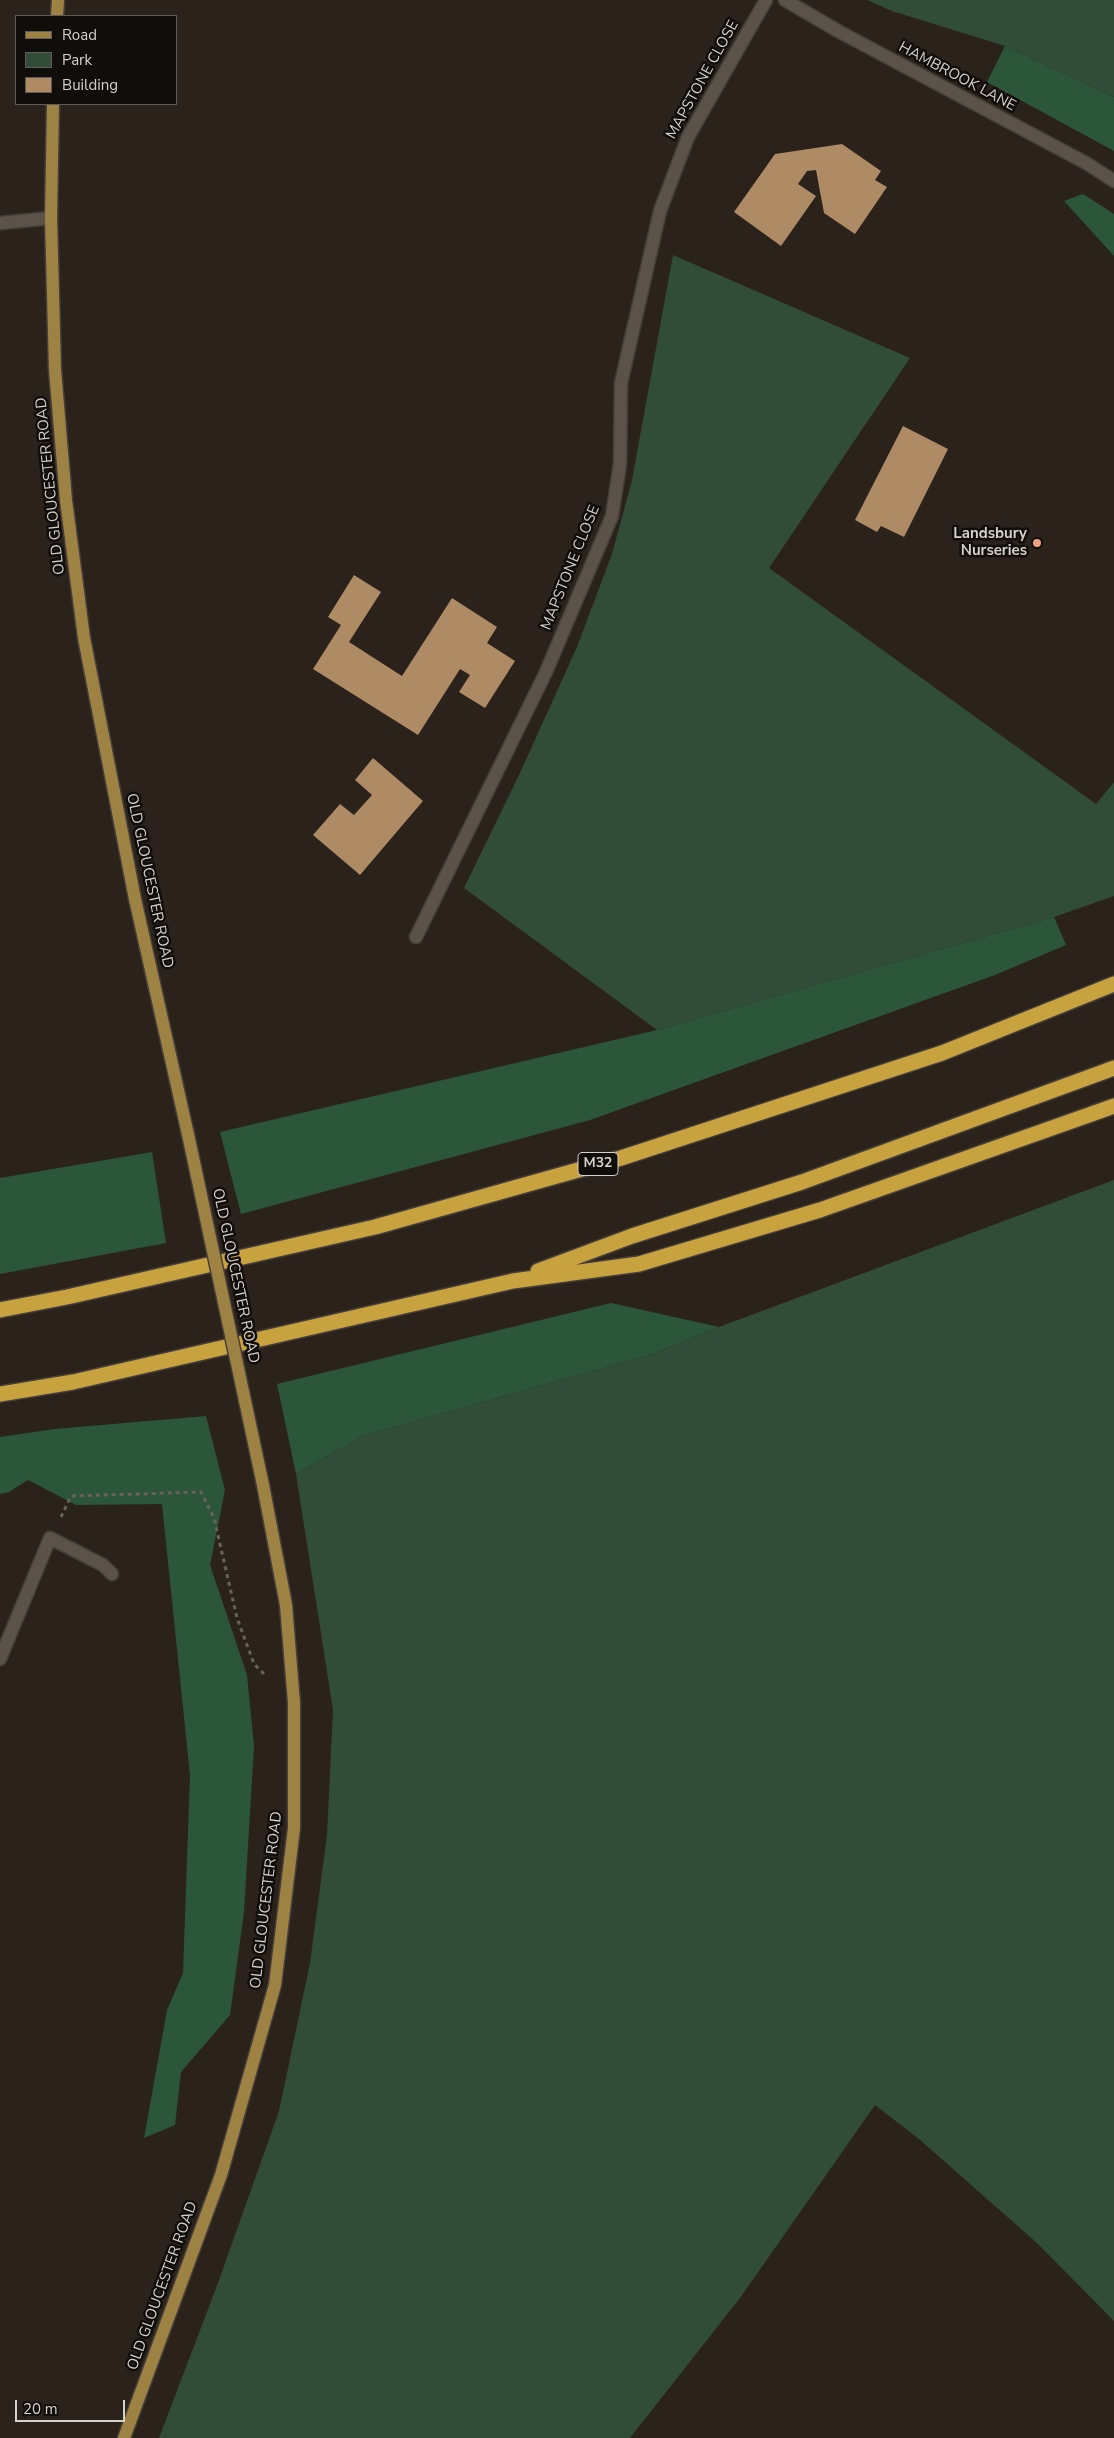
<!DOCTYPE html>
<html>
<head>
<meta charset="utf-8">
<style>
  body { margin:0 }
  #map { position:relative; width:1114px; height:2438px; overflow:hidden; background:#2b231b; font-family:"Nunito Sans",sans-serif }
  canvas { display:block }
  .legend { position:absolute; left:15px; top:15px; width:162px; height:90px; box-sizing:border-box; background:#110d0a; border:1px solid #605b57; margin:0; padding:6px 9px; list-style:none; font-size:15px; color:#d6d0cb }
  .legend li { display:flex; align-items:center; gap:10px; height:25px }
  .legend b { width:25px; border:1px solid #605b57 }
  .scale { position:absolute; left:15px; top:2400px; width:110px; height:22px; box-sizing:border-box; border:2px solid #d6d0cb; border-top:0; padding-left:6px; font-size:15px; line-height:18px; white-space:nowrap; color:#d6d0cb; -webkit-text-stroke:4px #110d0a; paint-order:stroke }
</style>
</head>
<body>
<div id="map">
<canvas width="1114" height="2438"></canvas>
<ul class="legend">
<li><b style="height:6px;background:#9d8244"></b>Road</li>
<li><b style="height:14px;background:#324c3a"></b>Park</li>
<li><b style="height:14px;background:#ae8a65"></b>Building</li>
</ul>
<div class="scale">20 m</div>
</div>
<script>
const c = document.querySelector('canvas').getContext('2d');
c.lineJoin = 'round';
function paint(path, color) {
  c.fillStyle = color;
  c.fill(path, 'evenodd');
}
function poly(rows) {
  const path = new Path2D();
  for (const r of rows) {
    path.moveTo(r[0], r[1]);
    for (let i = 2; i < r.length; i += 2) path.lineTo(r[i], r[i + 1]);
  }
  return path;
}
function stroke(path, color, width, dash) {
  c.strokeStyle = color;
  c.lineWidth = width;
  c.lineCap = dash ? 'butt' : 'round';
  c.setLineDash(dash || []);
  c.stroke(path);
}
function drawText(font, color, halo, rows, align = 'center') {
  c.font = font + ' "Nunito Sans",sans-serif';
  c.lineWidth = 5;
  c.setLineDash([]);
  c.textBaseline = 'middle';
  c.strokeStyle = halo;
  c.fillStyle = color;
  for (const [text, x, y, turn = 0] of rows) {
    c.save();
    c.translate(x, y);
    c.rotate((+turn || 0) * Math.PI / 180);
    c.textAlign = isNaN(turn) ? turn : align;
    if (halo) c.strokeText(text, 0, 0);
    c.fillText(text, 0, 0);
    c.restore();
  }
}
paint(poly([
  [867,0,1114,0,1114,97,1005,46,892,11],
  [673,255,910,358,769,568,1096,804,1114,782,1114,896,1054,917,657,1030,464,888,519,775,577,647,612,554,632,480],
  [1114,1180,1114,2321,1037,2243,919,2139,875,2105,740,2298,630,2438,159,2438,218,2283,279,2111,310,1963,327,1835,333,1710,296,1474,363,1436,653,1354,719,1327]
]), '#324c3a');
paint(poly([
  [1005,46,1114,97,1114,151,987,82],
  [1083,194,1114,214,1114,256,1064,201],
  [1054,917,1066,945,995,975,590,1120,241,1214,220,1132,657,1030],
  [152,1152,166,1243,0,1274,0,1178],
  [611,1303,719,1327,653,1354,363,1436,296,1474,277,1384],
  [206,1416,225,1490,210,1565,247,1675,254,1746,244,1912,230,2015,181,2072,175,2125,144,2138,167,2010,183,1973,190,1775,162,1504,76,1505,28,1480,9,1492,0,1494,0,1437,55,1429]
]), '#2c563a');
paint(poly([
  [842,144,881,171,875,180,887,187,855,234,824,213,816,170,807,171,798,184,816,196,781,246,734,212,775,154],
  [903,426,948,449,904,537,881,526,877,532,855,520],
  [354,575,381,592,349,642,402,676,452,598,497,627,487,643,515,661,485,708,459,692,470,675,460,669,418,735,313,669,341,625,328,617],
  [373,758,423,801,360,875,313,835,340,804,354,815,372,795,355,780]
]), '#ae8a65');
const minor = poly([
  [785,0,838,31,1086,163,1114,181],
  [0,223,51,218],
  [416,937,546,672,612,516,620,464,621,383,660,211,688,137,766,0],
  [0,1659,50,1538,103,1565,112,1574]
]);
const major = poly([
  [57,16,58,0],
  [53,104,51,218,55,370,66,500,84,638,135,899,189,1139],
  [124,2438,221,2175,275,1985,294,1828,294,1703,286,1605,263,1485]
]);
const highway = poly([
  [538,1271,632,1236,802,1182,1114,1068],
  [0,1310,67,1297,375,1227,621,1158,942,1053,1114,984],
  [0,1394,73,1382,513,1281,639,1264,820,1210,1114,1106]
]);
stroke(minor, '#463f39', 15);
stroke(major, '#463f39', 15);
stroke(highway, '#463f39', 18);
stroke(poly([
  [61,1517,71,1496,201,1492,214,1518,237,1618,254,1664,265,1675]
]), '#69625b', 3, [4, 4]);
stroke(minor, '#5b5249', 12);
stroke(major, '#9d8244', 12);
stroke(highway, '#c9a240', 15);
const majorBridge = poly([
  [189,1139,263,1485]
]);
stroke(majorBridge, '#463f39', 15, []);
stroke(majorBridge, '#9d8244', 12);
for (const [x, y, r, color] of [
  [1037,543,5,"#f39f84"]
]) {
  const dot = new Path2D();
  dot.arc(x, y, r, 0, 2 * Math.PI);
  c.fillStyle = color;
  c.fill(dot);
  stroke(dot, '#110d0a', 2);
}
for (const [x, y, w] of [
  [598,1164,40]
]) {
  const box = new Path2D();
  box.roundRect(x - w / 2, y - 11.5, w, 23, 4);
  c.fillStyle = '#110d0a';
  c.fill(box);
  stroke(box, '#d6d0cb', 1);
}
drawText('bold 14px', '#d6d0cb', null, [
  ["M32",598,1164]
]);
drawText('15px', '#d6d0cb', '#110d0a', [
  ["HAMBROOK LANE",957,77,28],
  ["MAPSTONE CLOSE",703,80,-61],
  ["OLD GLOUCESTER ROAD",51,486,-96],
  ["MAPSTONE CLOSE",571,568,-68],
  ["OLD GLOUCESTER ROAD",149,881,78],
  ["OLD GLOUCESTER ROAD",235,1276,78],
  ["OLD GLOUCESTER ROAD",267,1900,-83],
  ["OLD GLOUCESTER ROAD",163,2286,-70]
]);
drawText('bold 15px', '#d6d0cb', '#110d0a', [
  ["Landsbury",1027,534],
  ["Nurseries",1027,551]
], 'right');
</script>
</body>
</html>
